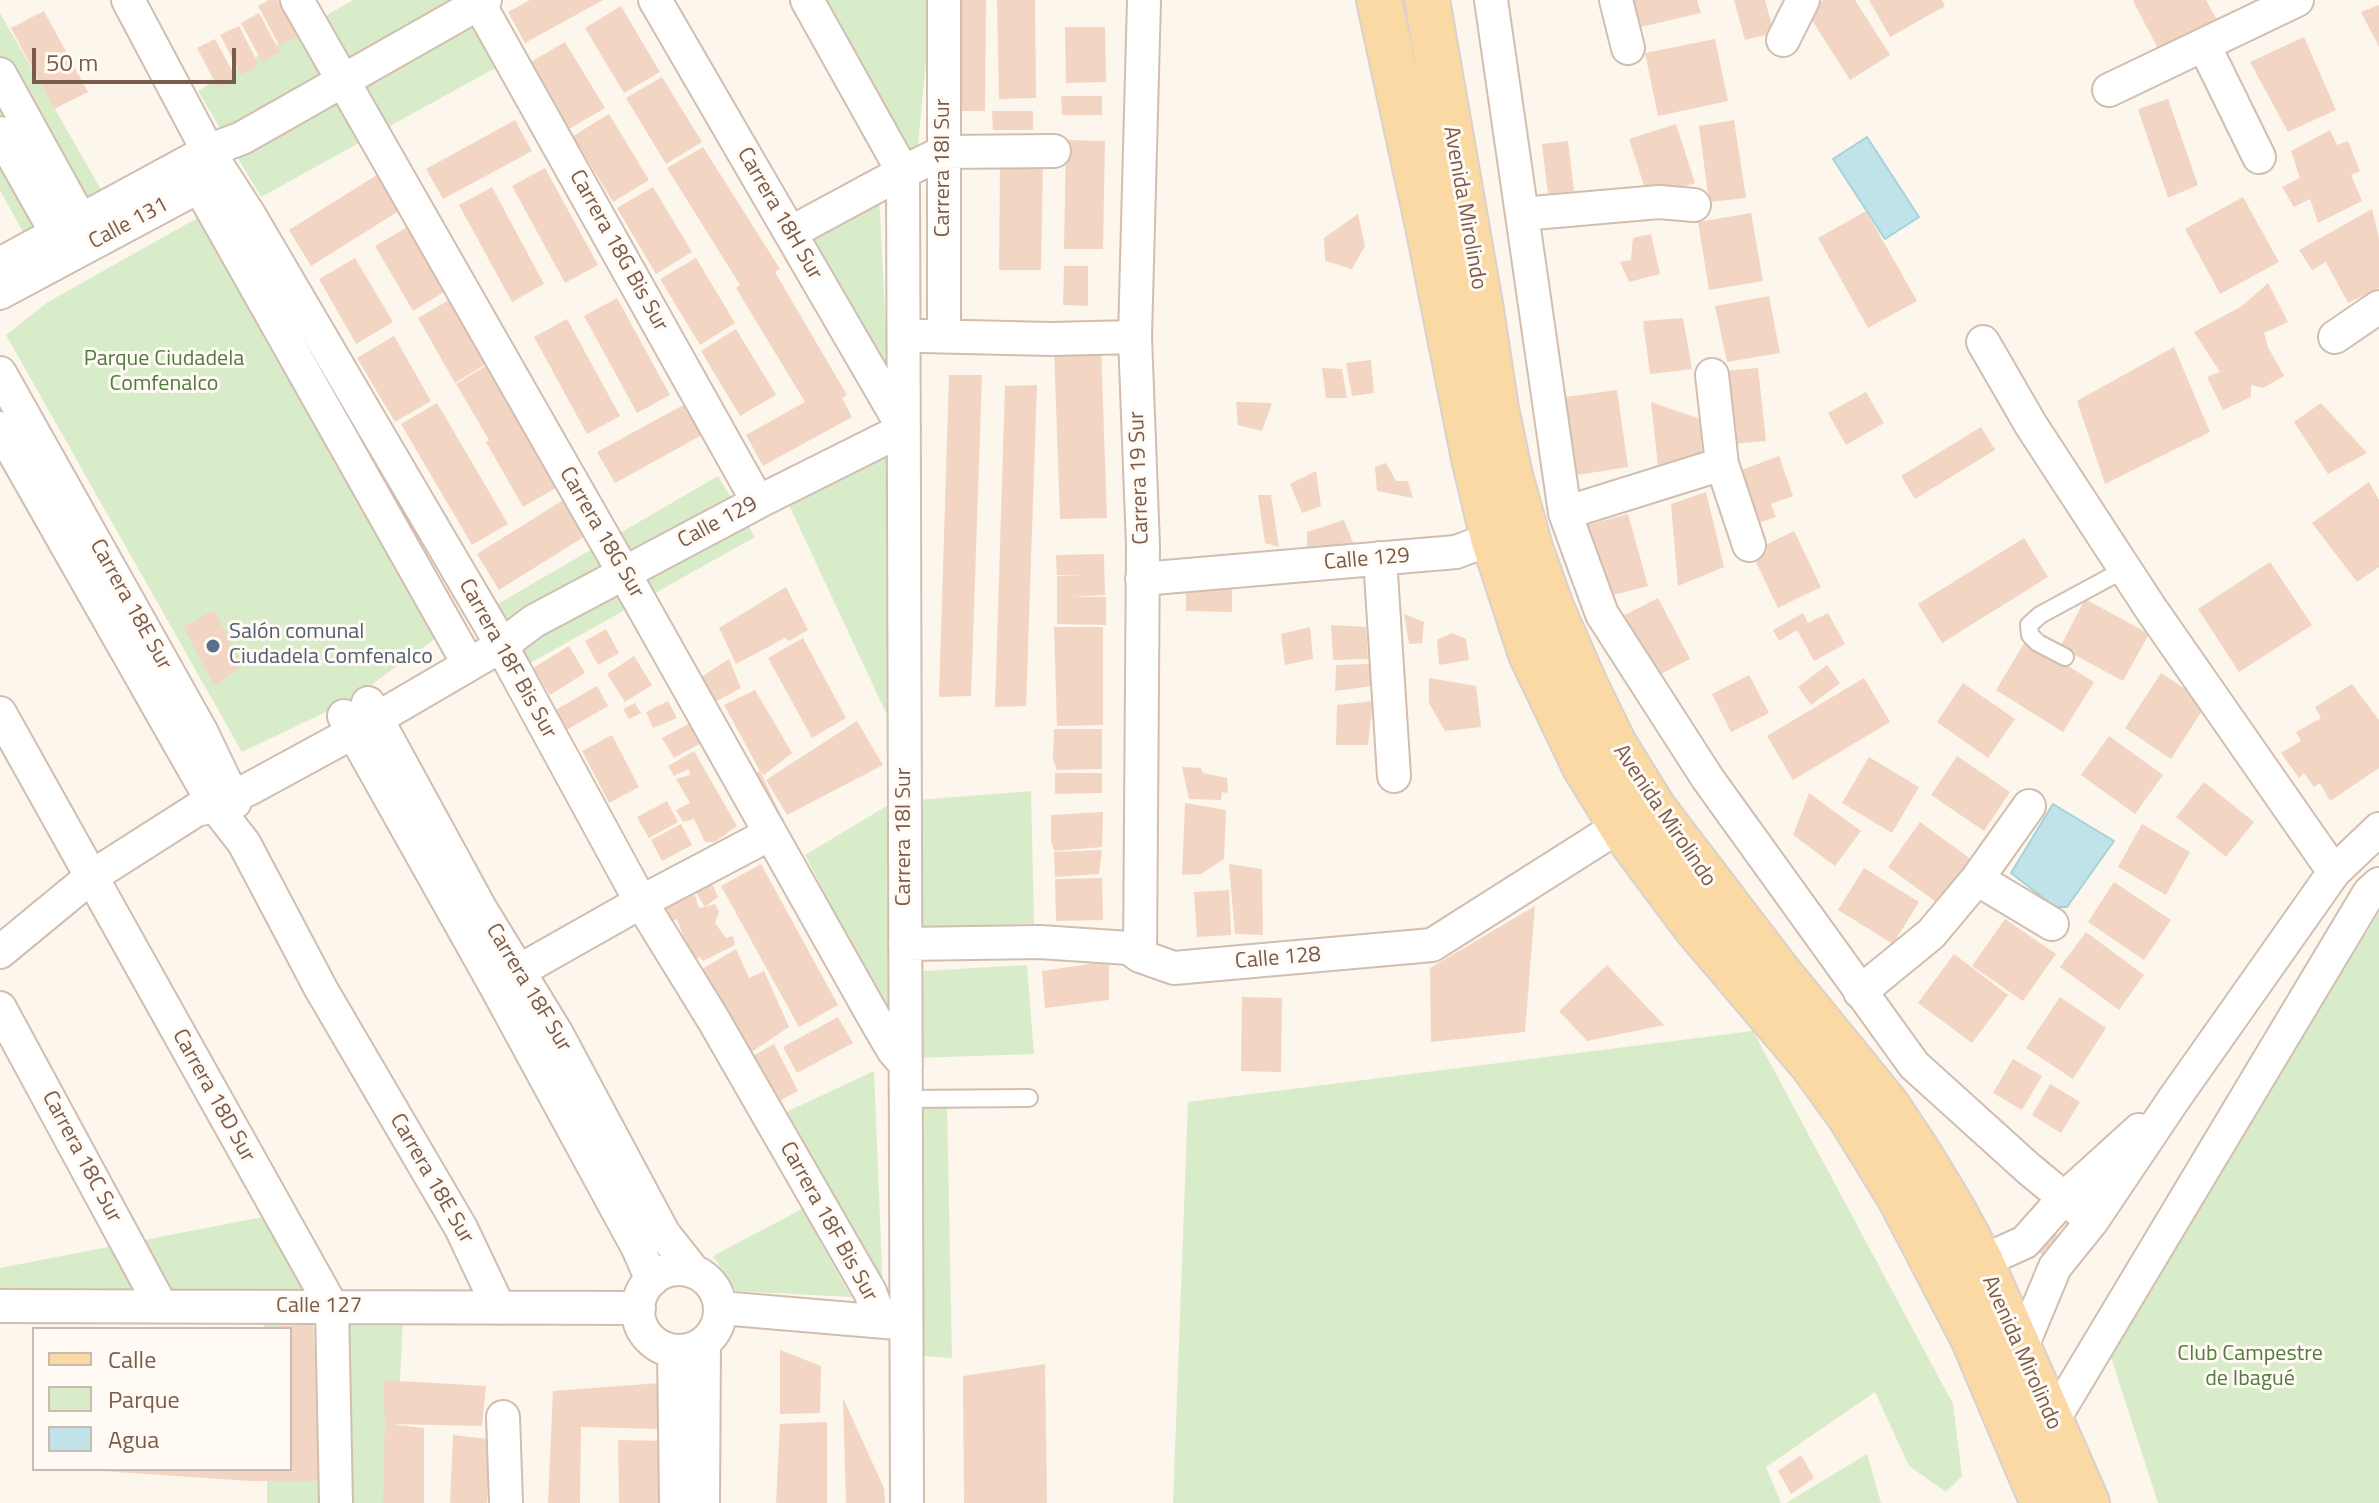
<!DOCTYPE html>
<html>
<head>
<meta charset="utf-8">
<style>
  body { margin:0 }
  #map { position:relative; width:2379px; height:1503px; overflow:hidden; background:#fdf6ec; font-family:"Titillium Web",sans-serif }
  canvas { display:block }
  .legend { position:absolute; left:32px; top:1327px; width:260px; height:144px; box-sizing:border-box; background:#fffaf3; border:2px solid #cabbb1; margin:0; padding:10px 14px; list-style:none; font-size:24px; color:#7a5c4d }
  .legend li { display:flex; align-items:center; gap:16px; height:40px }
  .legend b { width:40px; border:2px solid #cabbb1 }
  .scale { position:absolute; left:32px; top:48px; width:204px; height:36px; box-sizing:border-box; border:4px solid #7a5c4d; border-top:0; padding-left:10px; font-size:24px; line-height:28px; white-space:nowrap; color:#7a5c4d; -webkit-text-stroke:6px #fffaf3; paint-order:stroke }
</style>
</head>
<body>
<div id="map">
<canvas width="2379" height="1503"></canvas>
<ul class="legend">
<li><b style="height:10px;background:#fbd9a5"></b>Calle</li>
<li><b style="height:22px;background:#d8ecc9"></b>Parque</li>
<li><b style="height:22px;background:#bfe3e8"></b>Agua</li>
</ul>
<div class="scale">50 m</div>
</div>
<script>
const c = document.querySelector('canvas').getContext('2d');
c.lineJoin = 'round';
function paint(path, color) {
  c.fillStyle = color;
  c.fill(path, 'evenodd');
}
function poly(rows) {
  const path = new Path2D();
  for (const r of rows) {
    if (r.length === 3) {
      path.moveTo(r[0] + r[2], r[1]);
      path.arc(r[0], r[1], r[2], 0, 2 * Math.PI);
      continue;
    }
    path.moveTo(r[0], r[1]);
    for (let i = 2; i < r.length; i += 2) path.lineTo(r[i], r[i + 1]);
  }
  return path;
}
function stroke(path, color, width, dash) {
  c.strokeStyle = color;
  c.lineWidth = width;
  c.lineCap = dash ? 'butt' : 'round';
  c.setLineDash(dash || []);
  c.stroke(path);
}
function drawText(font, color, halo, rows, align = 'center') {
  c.font = font + ' "Titillium Web",sans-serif';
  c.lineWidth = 6;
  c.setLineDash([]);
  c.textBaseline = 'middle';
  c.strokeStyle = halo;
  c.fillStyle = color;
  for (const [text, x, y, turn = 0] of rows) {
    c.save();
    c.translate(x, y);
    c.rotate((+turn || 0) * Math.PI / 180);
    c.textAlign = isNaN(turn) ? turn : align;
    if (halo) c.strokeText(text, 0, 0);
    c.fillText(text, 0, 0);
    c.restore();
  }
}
paint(poly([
  [353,0,470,0,506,62,261,197,198,91],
  [821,0,932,0,916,165],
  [0,13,111,207,32,249,0,190],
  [879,192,889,394,795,237],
  [208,212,447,630,349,701,242,752,6,335,48,302],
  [888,453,894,730,789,505],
  [718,476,755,537,518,670,484,612],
  [1031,791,1034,924,910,927,918,800],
  [900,798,892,1023,805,855],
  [2379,912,2379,1503,2158,1503,2109,1351],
  [1027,965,1034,1054,915,1058,924,971],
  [1753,1031,1953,1404,1962,1476,1946,1492,1909,1466,1875,1392,1766,1467,1781,1503,1173,1503,1188,1102],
  [874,1071,883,1293,782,1114],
  [909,1103,947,1103,952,1358,912,1355],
  [802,1209,851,1297,736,1291,713,1256],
  [268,1216,310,1291,0,1294,0,1268],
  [263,1316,403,1319,394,1503,267,1503,267,1469,290,1469,290,1329,264,1329],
  [1867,1454,1881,1503,1786,1503]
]), '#d8ecc9');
const water = poly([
  [1867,137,1919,217,1885,239,1833,159,1867,137],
  [2053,804,2114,841,2067,907,2055,907,2011,873,2053,804]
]);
paint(water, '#bfe3e8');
stroke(water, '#a5d3da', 2);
paint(poly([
  [269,0,278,0,298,36,279,45,258,6],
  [530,0,603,0,525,43,508,12],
  [951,0,986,0,985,111,950,111],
  [997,0,1035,0,1036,98,999,99],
  [1625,0,1697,0,1701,13,1632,29],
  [1734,0,1765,0,1774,33,1745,40],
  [1824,0,1855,0,1890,55,1850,80,1806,11],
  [1869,0,1942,0,1945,6,1890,37],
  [2134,0,2206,0,2219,24,2162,56,2133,1],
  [2379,5,2379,47,2361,12],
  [621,6,660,72,624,93,585,28],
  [44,11,88,92,54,109,11,28],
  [259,13,280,52,262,62,241,23],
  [239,26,259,65,241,75,220,35],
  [1065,27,1105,27,1106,82,1066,83],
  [2304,37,2336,110,2288,132,2250,62],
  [215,39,236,78,218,88,197,48],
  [1715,39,1728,101,1658,116,1645,53],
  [565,42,605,108,569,129,529,63],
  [662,77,702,142,666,164,626,98],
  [1061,96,1102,96,1102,115,1062,115],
  [2168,99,2198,185,2168,198,2138,109],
  [992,111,1033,111,1033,130,993,130],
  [609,114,649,180,613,202,573,136],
  [515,120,532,151,443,199,426,169],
  [1734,120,1746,198,1709,202,1699,126],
  [1676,124,1695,183,1648,198,1629,139],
  [2330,130,2337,145,2348,141,2360,171,2351,175,2362,201,2318,223,2310,199,2294,207,2282,187,2300,178,2291,151],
  [1066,140,1105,141,1103,249,1064,249],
  [1568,141,1574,191,1548,194,1542,144],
  [703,147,780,269,775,272,847,395,842,398,852,417,763,466,746,435,805,402,736,288,740,285,667,168],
  [1000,163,1043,164,1041,270,999,270],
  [545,168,598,265,565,283,512,186],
  [380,173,402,209,311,266,289,230],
  [492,187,544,284,512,302,459,205],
  [653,187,692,252,656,274,617,208],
  [2243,197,2279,262,2220,294,2185,229],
  [2372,209,2379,238,2379,288,2348,303,2326,262,2312,270,2299,250],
  [1866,211,1917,301,1868,328,1818,238],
  [1751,213,1763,281,1709,290,1698,222],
  [1358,214,1365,246,1352,269,1325,261,1324,238],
  [411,225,449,289,413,311,375,246],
  [1651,234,1660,274,1629,282,1620,262,1631,260,1633,238],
  [355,258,393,322,356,344,319,279],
  [696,258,735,323,700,345,660,279],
  [1064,266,1088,266,1088,306,1063,305],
  [2268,283,2288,322,2264,333,2268,347,2284,376,2263,388,2251,385,2251,397,2223,410,2207,377,2220,372,2194,332,2242,306],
  [1769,296,1780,353,1727,362,1715,306],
  [454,297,491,361,455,383,418,318],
  [617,298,670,395,637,413,584,316],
  [1683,318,1692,369,1650,374,1643,321],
  [567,319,620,416,587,434,534,337],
  [736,329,776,395,740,416,701,351],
  [394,336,431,401,395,422,357,358],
  [1101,347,1107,518,1060,519,1054,349],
  [2174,347,2210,432,2105,484,2077,401],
  [1371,360,1374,393,1352,396,1346,363],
  [492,362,559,486,523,507,486,442,489,440,456,384],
  [1322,368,1342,369,1347,398,1326,398],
  [1758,368,1766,441,1732,444,1723,371],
  [949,375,982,375,971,696,939,697],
  [1037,385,1026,706,995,707,1005,386],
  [1617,390,1628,467,1577,475,1566,397],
  [1866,392,1884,423,1846,445,1828,413],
  [1236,402,1272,403,1262,431,1238,425],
  [1651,402,1700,419,1703,469,1659,475],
  [437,403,508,524,472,545,401,424],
  [687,403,704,434,615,483,597,452],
  [2321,403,2367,453,2328,474,2294,422],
  [1981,427,1995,450,1915,499,1901,476],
  [1779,456,1793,496,1771,504,1776,517,1750,526,1731,474],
  [1386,463,1396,481,1408,481,1413,498,1377,491,1375,467],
  [1316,471,1321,506,1302,513,1290,484],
  [2369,482,2379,500,2379,567,2357,582,2312,523],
  [1706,492,1724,567,1678,586,1671,504],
  [1258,495,1271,495,1279,547,1265,543],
  [568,497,590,533,499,590,477,554],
  [1628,514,1648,586,1606,597,1587,525],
  [1344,520,1357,552,1307,554,1307,532],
  [1794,531,1821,587,1778,608,1751,552],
  [2024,538,2048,577,1942,643,1918,604],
  [1104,554,1105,595,1070,597,1106,597,1106,625,1057,624,1057,576,1083,576,1057,575,1056,555],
  [2270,562,2312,625,2239,672,2198,609],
  [1232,582,1232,612,1186,611,1186,588],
  [786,587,808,630,789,641,785,638,736,664,719,628],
  [1658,598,1690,659,1653,678,1621,617],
  [2085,599,2149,634,2123,681,2060,647],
  [214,610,242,665,215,686,183,627],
  [1803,613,1808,623,1828,613,1845,644,1814,661,1797,630,1779,641,1773,630],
  [1404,614,1424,622,1422,643,1409,644],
  [1331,625,1366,627,1368,659,1333,660],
  [1054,627,1103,627,1103,725,1057,726],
  [1310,627,1313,659,1285,665,1281,634],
  [606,629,619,653,598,665,585,641],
  [1452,633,1466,639,1469,660,1439,665,1437,640],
  [803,638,846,718,812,738,768,658],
  [2026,640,2094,682,2063,732,1996,690],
  [569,646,585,673,550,695,533,668],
  [634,656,652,685,625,702,607,674],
  [729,659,741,688,713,703,701,677],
  [1369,664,1373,686,1335,691,1336,665],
  [1827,665,1840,683,1811,705,1798,687],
  [2161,673,2207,703,2171,759,2125,728],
  [1749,675,1769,713,1731,732,1712,694],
  [1429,678,1476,686,1481,727,1445,731,1429,703],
  [1864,678,1890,722,1793,780,1767,736],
  [1963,683,2015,719,1988,758,1937,722],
  [2352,684,2379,720,2379,768,2330,801,2320,783,2314,787,2304,773,2299,778,2281,753,2301,741,2296,732,2321,718,2315,707],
  [597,686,608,706,563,732,552,712],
  [755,690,792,753,764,775,760,771,724,705],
  [668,701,677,718,653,728,646,712],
  [1373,701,1368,745,1336,745,1337,705],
  [635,703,641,713,629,719,623,709],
  [857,721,883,765,787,815,766,780],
  [692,722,703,742,674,758,662,738],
  [1054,729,1102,729,1102,769,1057,770,1053,760],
  [612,735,639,787,609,803,582,751],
  [2109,736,2163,775,2135,814,2081,775],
  [694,751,737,826,715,842,705,842,694,819,683,822,676,810,690,803,676,779,690,775,689,769,674,776,668,766],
  [1957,756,2010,792,1984,831,1931,795],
  [1869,757,1919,787,1892,833,1842,803],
  [1182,767,1201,768,1203,773,1227,778,1228,793,1222,792,1221,800,1189,799],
  [760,771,783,820,771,824,752,774],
  [1055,773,1102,773,1102,793,1055,794],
  [2204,782,2254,822,2226,857,2176,817],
  [1809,793,1861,831,1835,866,1793,835],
  [667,801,678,822,649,838,637,817],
  [1185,803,1226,810,1224,859,1201,874,1182,875],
  [1103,812,1102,847,1054,851,1051,841,1051,815],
  [1920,822,1975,862,1943,907,1888,867],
  [681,824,692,845,662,861,651,840],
  [2142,824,2190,852,2166,895,2118,867],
  [1102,850,1099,874,1055,877,1054,852],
  [761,864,838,1005,799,1027,721,886],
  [1229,864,1262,869,1263,935,1235,934],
  [1864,868,1919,902,1893,944,1838,910],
  [707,873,718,897,705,907,715,904,719,912,715,923,726,938,733,936,735,945,703,961,699,957,690,961,689,951,677,919,670,921,662,905,695,895,699,908,705,907,693,888],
  [1102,878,1103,920,1056,921,1055,879],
  [2114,882,2171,920,2144,960,2088,922],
  [1229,890,1231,935,1197,937,1194,892],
  [1535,906,1525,1032,1431,1042,1430,968],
  [2005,919,2056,954,2023,1001,1972,966],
  [2086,932,2144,975,2119,1010,2060,967],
  [736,949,749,978,764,971,789,1027,744,1057,694,974],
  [1954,954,2008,995,1972,1043,1918,1003],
  [1109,961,1109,1000,1045,1008,1042,971],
  [1607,965,1664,1025,1587,1041,1559,1011],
  [1242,997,1282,998,1281,1072,1241,1071],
  [2060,997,2106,1028,2073,1079,2026,1048],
  [838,1017,853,1043,797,1073,783,1047],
  [774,1044,798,1091,770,1106,744,1061],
  [2013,1059,2042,1076,2022,1110,1993,1093],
  [2050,1084,2080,1102,2061,1133,2032,1115],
  [2046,1227,2065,1242,2050,1261,2031,1246],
  [312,1325,327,1481,251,1481,101,1471,101,1469,290,1469,290,1329,280,1329,280,1326],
  [780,1350,821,1366,820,1413,780,1414],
  [1045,1364,1047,1503,964,1503,963,1376],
  [383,1380,486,1386,482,1426,389,1424,424,1428,424,1503,383,1503,385,1424],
  [660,1383,663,1429,581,1427,580,1503,548,1503,553,1391],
  [843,1398,884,1488,885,1503,846,1503],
  [827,1422,827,1503,776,1503,780,1424],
  [453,1435,489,1439,487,1503,450,1503],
  [618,1440,668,1441,665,1503,619,1503],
  [1801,1455,1814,1478,1791,1494,1778,1471]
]), '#f3d5c3');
const service = poly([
  [2065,657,2038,643,2030,635,2029,625,2040,615,2125,569],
  [906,1099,1029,1098]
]);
const minor = poly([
  [128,0,208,151,250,216,490,625,641,902,713,1019,870,1292,881,1321],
  [297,0,624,573,876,1021,893,1050,906,1065],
  [477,0,758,502],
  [807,0,903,172,907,1503],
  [944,0,944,336],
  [1491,0,1565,513,1602,614,1708,779,1914,1065,2029,1169,2092,1221],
  [1616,0,1628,48],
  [1783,40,1803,0],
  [2204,45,2259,157],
  [0,74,90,237],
  [2109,90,2297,0],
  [0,133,67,252],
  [186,163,468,663],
  [1522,214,1659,202,1694,205],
  [790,233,903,172,944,152,1054,151],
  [0,264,208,151,242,138,485,0],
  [0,293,217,177],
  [922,336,1051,339,1135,337],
  [2335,337,2379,307],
  [1983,342,2031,425,2151,609,2334,872],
  [0,373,201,731,235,802],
  [1712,375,1722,464,1749,545],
  [0,428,215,806,244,843,321,989,461,1228,499,1308],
  [1565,513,1722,464],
  [1380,558,1394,776],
  [1142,579,1456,552,1493,538],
  [368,703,480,908,557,1034,664,1234,694,1272],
  [0,713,332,1307,336,1503],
  [344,716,495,985,638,1248,652,1280],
  [1977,879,2052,924],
  [905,944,1040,942,1129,948,1140,956,1174,968,1432,945,1621,825],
  [0,952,91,877,196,810,215,806,251,788,352,733,501,646,534,621,758,502,904,429,655,0],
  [1140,956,1143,546,1135,337,1144,0],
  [519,971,641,902,770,834],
  [1860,992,1931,934,1977,879,2029,806],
  [0,1008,161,1306],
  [1981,1262,2025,1242,2064,1198,2139,1130],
  [679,1310,41],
  [0,1306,639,1308],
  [721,1308,897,1323],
  [674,1351,676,1503],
  [2020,1351,2055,1267,2092,1221,2174,1099,2334,872,2379,829],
  [503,1417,506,1503],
  [2052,1422,2369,893,2379,884],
  [703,1503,704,1343]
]);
const primary = poly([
  [1379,0,1428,226,1474,458,1493,538,1531,654,1585,767,1627,835,1694,925,1812,1064,1849,1115,1899,1196,1973,1338,2043,1503],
  [1427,0,1481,310,1496,409,1510,476,1530,548,1551,607,1586,687,1615,746,1654,809,1779,973,1888,1107,1916,1149,1953,1210,1981,1262,2087,1503]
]);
stroke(service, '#d1beb0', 20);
stroke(minor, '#d1beb0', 36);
stroke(primary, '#dad1cd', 48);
stroke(service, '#fff', 16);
stroke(minor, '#fff', 32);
stroke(primary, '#fbd9a5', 44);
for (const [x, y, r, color] of [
  [213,646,8,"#5c6f8a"]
]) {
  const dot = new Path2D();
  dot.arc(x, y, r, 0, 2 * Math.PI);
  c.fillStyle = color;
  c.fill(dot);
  stroke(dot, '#fffaf3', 3);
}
drawText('22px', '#7a5c4d', '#fffaf3', [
  ["Carrera 18I Sur",944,168,-90],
  ["Avenida Mirolindo",1464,208,80],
  ["Carrera 18H Sur",779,214,60],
  ["Calle 131",129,224,-28],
  ["Carrera 18G Bis Sur",618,251,61],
  ["Carrera 19 Sur",1140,478,-92],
  ["Calle 129",718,523,-28],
  ["Carrera 18G Sur",601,533,60],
  ["Calle 129",1367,560,-5],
  ["Carrera 18E Sur",130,605,61],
  ["Carrera 18F Bis Sur",507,659,61],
  ["Avenida Mirolindo",1664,816,56],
  ["Carrera 18I Sur",905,837,-90],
  ["Calle 128",1278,959,-5],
  ["Carrera 18F Sur",528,988,59],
  ["Carrera 18D Sur",213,1096,61],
  ["Carrera 18C Sur",81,1157,62],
  ["Carrera 18E Sur",431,1179,60],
  ["Carrera 18F Bis Sur",828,1222,61],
  ["Calle 127",319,1307],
  ["Avenida Mirolindo",2021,1353,66]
]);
drawText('22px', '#537a41', '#fffaf3', [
  ["Parque Ciudadela",164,360],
  ["Comfenalco",164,385],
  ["Club Campestre",2250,1355],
  ["de Ibagué",2250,1380]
]);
drawText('22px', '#4e5e75', '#fffaf3', [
  ["Salón comunal",229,633],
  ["Ciudadela Comfenalco",229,658]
], 'left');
</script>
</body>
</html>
